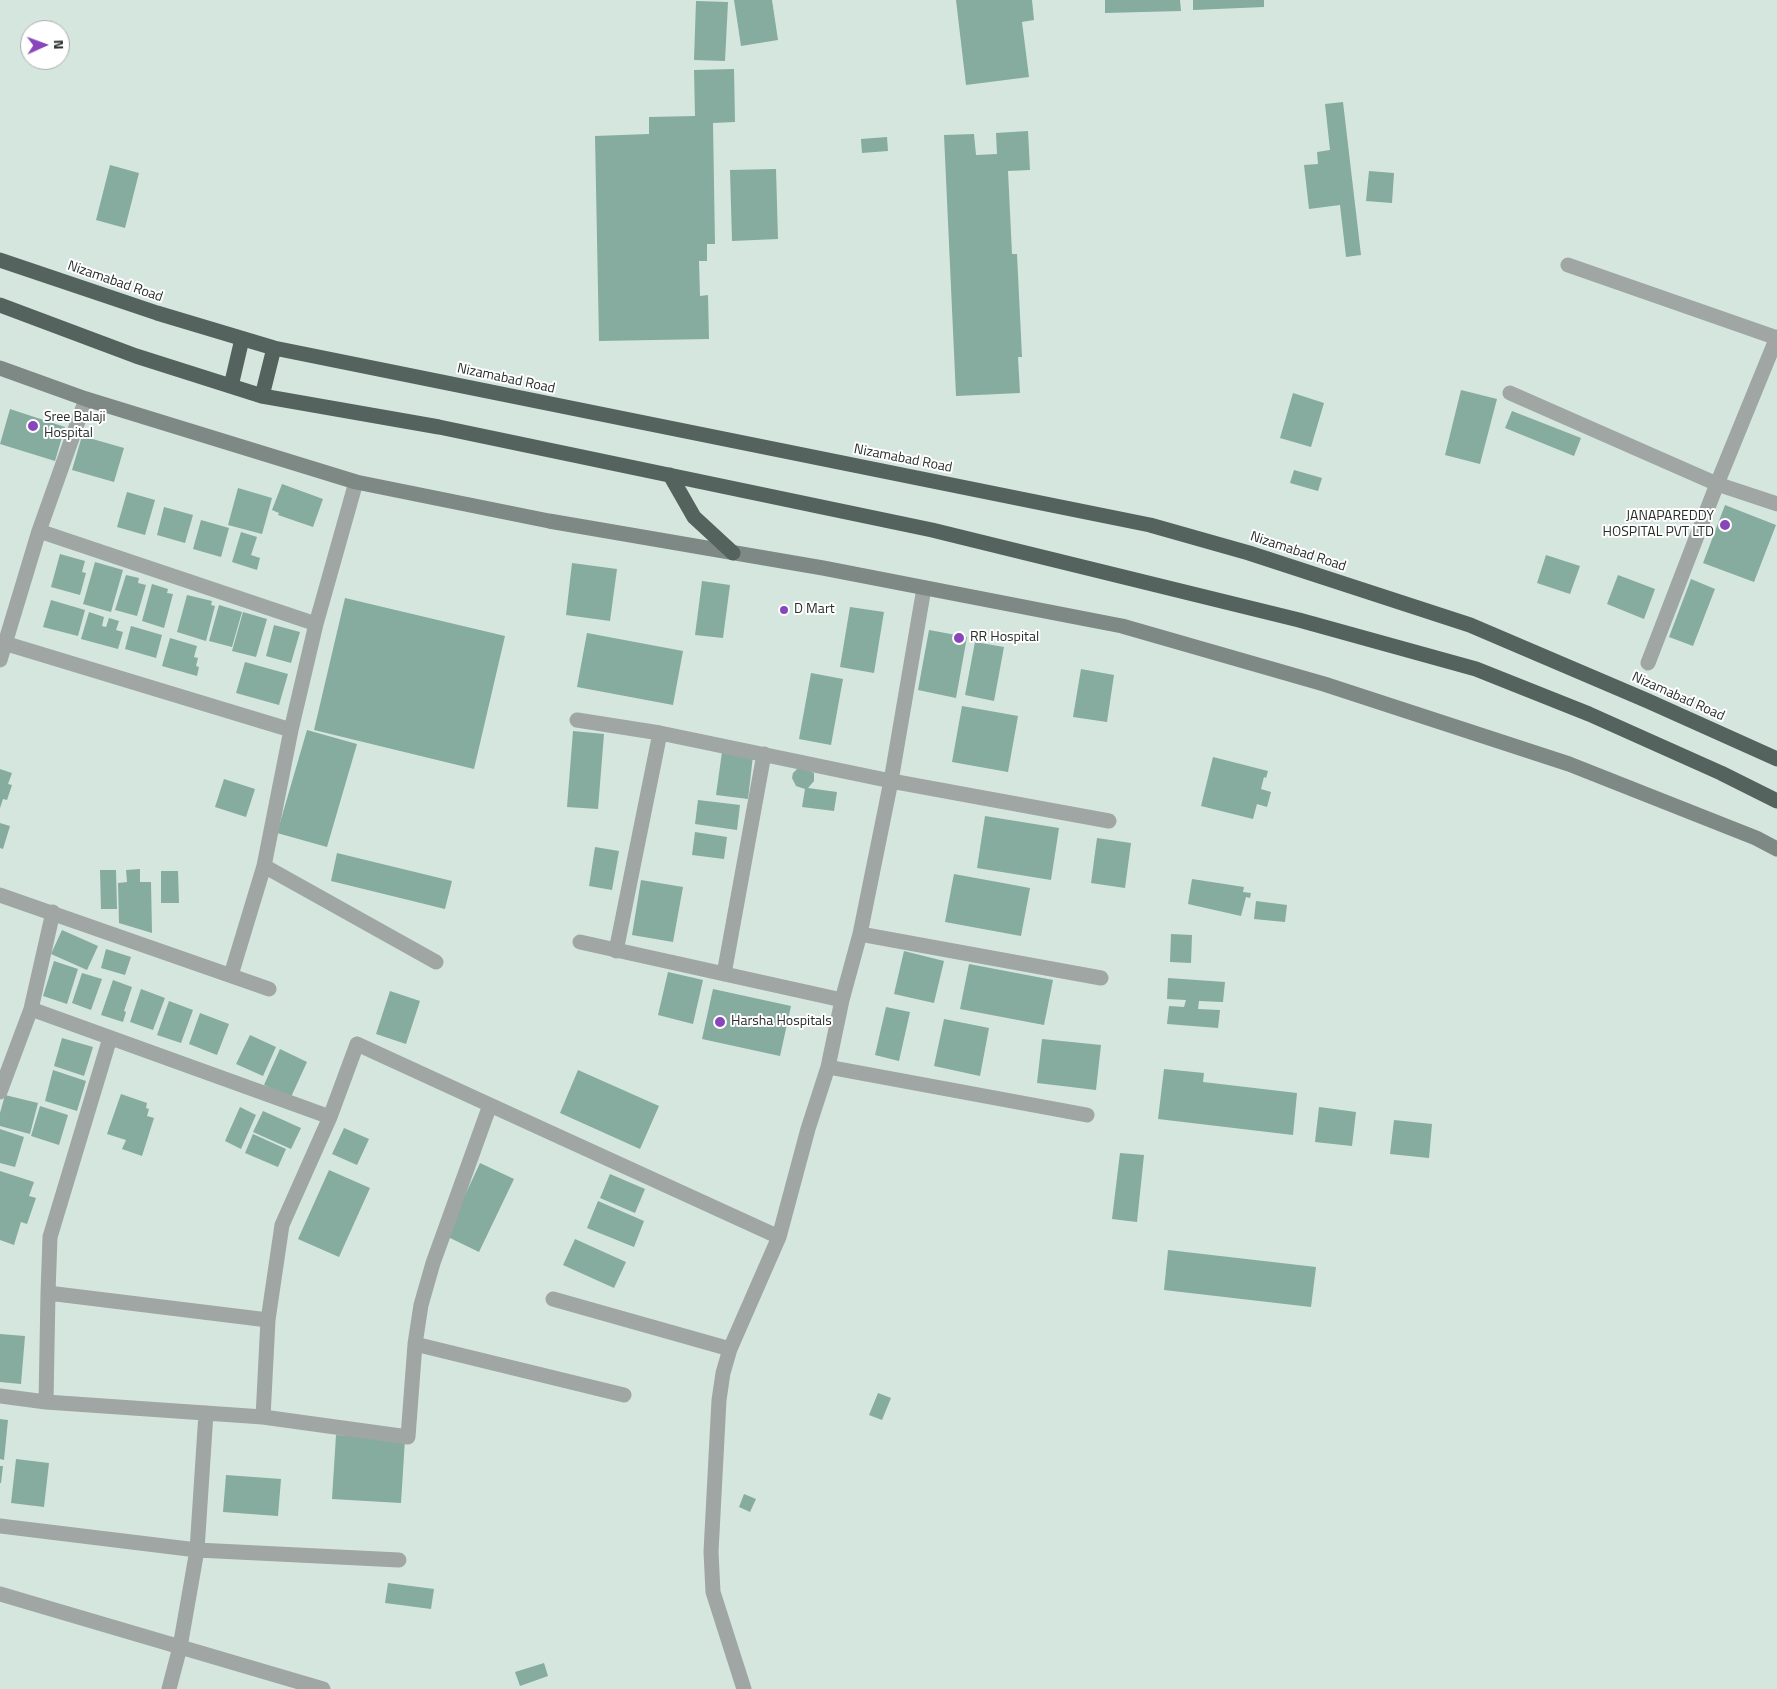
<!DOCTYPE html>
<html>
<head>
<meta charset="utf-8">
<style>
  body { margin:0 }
  #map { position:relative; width:1777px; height:1689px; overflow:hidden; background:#d5e6df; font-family:"Titillium Web",sans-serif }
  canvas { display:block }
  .north { position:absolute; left:20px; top:20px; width:50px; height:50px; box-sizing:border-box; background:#fff; border:1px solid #a9abab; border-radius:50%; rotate:88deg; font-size:14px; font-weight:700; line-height:20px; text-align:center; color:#282e2c }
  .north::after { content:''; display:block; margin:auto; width:18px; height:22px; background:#8946bb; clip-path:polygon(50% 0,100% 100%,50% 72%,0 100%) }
</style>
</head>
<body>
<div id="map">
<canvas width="1777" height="1689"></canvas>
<div class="north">N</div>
</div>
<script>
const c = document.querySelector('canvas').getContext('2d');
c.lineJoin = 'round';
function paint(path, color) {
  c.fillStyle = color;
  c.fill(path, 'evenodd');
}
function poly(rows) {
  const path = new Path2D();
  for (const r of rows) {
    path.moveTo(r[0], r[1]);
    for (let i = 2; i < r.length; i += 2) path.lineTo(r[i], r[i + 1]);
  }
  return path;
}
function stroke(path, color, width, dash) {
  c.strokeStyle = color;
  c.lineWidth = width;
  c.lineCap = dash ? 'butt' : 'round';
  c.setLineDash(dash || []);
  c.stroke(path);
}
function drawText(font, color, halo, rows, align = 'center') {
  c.font = font + ' "Titillium Web",sans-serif';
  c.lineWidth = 4;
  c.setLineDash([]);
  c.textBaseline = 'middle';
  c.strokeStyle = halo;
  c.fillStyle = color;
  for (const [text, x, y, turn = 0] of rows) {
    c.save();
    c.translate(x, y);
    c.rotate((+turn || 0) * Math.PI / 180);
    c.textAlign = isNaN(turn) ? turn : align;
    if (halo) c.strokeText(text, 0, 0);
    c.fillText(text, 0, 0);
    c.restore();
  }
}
paint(poly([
  [734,0,772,0,778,40,741,46],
  [956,0,1032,0,1034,20,1022,22,1029,77,966,85],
  [1105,0,1180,0,1181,11,1105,13],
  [1193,0,1264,0,1264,7,1193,10],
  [696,1,728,2,725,61,694,60],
  [734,69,735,122,713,123,715,244,707,244,707,261,699,261,700,296,708,295,709,339,599,341,595,136,649,134,649,117,695,116,694,70],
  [1343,102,1361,255,1346,257,1340,205,1309,209,1304,165,1318,164,1317,152,1330,150,1325,104],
  [1028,131,1030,170,1008,171,1012,254,1017,254,1022,357,1018,357,1020,393,956,396,944,135,974,134,976,155,997,154,996,133],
  [887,137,888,151,862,153,861,139],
  [110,165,139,173,125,228,96,220],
  [776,169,778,239,732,241,730,170],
  [1369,171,1394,173,1392,203,1366,201],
  [1461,390,1497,399,1480,464,1445,455],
  [1293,393,1324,403,1311,447,1280,438],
  [10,409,65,427,55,461,0,444],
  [1512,411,1581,438,1574,456,1505,428],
  [82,436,124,448,114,482,72,470],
  [1294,470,1322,478,1318,491,1290,483],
  [282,484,323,499,313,527,278,515,279,513,272,510],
  [238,488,272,498,262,534,228,525],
  [127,492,155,500,145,535,117,527],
  [1725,505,1776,525,1754,582,1703,563],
  [164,507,193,515,185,543,157,535],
  [201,520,229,528,221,557,193,549],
  [241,532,257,537,251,555,260,558,257,570,232,562],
  [60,554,85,561,82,572,86,573,80,595,51,587],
  [1546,555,1580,566,1570,594,1537,583],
  [95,562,123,570,111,612,83,604],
  [572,563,617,569,610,621,566,615],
  [126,575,139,578,138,583,146,585,137,616,115,610],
  [1618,575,1655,589,1644,619,1607,604],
  [1691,579,1715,589,1693,646,1669,637],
  [702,581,730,585,723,638,695,635],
  [152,584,168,589,167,593,173,594,164,628,142,621],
  [187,595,212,601,211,605,215,606,206,641,177,632],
  [345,598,505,636,474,769,314,730],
  [51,600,85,610,78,636,43,627],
  [219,605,242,612,232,647,209,641],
  [850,607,884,612,874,673,840,667],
  [89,612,104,617,102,626,106,627,109,618,119,621,116,630,123,632,118,649,81,639],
  [243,612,267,619,256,657,232,651],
  [274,625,300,632,291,663,266,656],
  [131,626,162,635,156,658,125,649],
  [929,630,967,637,956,698,918,690],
  [587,633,683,651,673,705,577,687],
  [170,638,197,646,194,657,198,658,196,666,199,667,197,676,162,666],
  [975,642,1004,647,994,701,965,695],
  [245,662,288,674,279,705,236,693],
  [1081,669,1114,675,1107,722,1073,717],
  [811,673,843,679,831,745,799,739],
  [962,706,1018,716,1008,772,952,762],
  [307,730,357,744,327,847,277,833],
  [573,731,604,734,598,809,567,807],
  [722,752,753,756,748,799,716,795],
  [1213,757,1268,771,1266,778,1264,777,1261,789,1271,792,1267,807,1257,804,1253,819,1201,806],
  [799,767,814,773,814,781,808,788,837,792,834,811,802,807,805,789,796,786,792,778,793,773],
  [0,769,12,773,8,784,12,785,7,800,3,799,0,808],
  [224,779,255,789,246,817,215,807],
  [698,800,740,805,737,830,695,824],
  [985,816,1059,828,1051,880,977,868],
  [0,823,10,826,3,849,0,848],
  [695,832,727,837,724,859,692,855],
  [1097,838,1131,843,1125,888,1091,883],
  [595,847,619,851,612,890,589,886],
  [337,853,452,881,445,909,331,881],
  [140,869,140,882,151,882,152,933,119,923,118,883,127,882,126,870],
  [100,870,116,870,117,909,101,909],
  [161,871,178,871,179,903,161,903],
  [954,874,1030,888,1021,936,945,922],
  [1192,879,1244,887,1243,892,1251,893,1250,898,1246,897,1241,916,1188,904],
  [641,880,683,887,673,942,632,935],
  [1256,901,1287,905,1285,922,1254,919],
  [62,930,98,946,87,970,51,954],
  [1171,934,1192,935,1191,963,1170,962],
  [106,949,131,957,125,975,101,968],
  [904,951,944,961,934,1003,894,994],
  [54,961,78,969,67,1004,43,996],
  [969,964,1053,980,1044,1025,960,1009],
  [668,972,703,980,693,1024,658,1015],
  [82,973,102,979,91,1010,72,1003],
  [1168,978,1225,982,1223,1002,1199,1001,1198,1009,1220,1010,1218,1028,1167,1024,1169,1006,1184,1007,1186,1000,1167,999],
  [113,980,132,987,124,1011,126,1012,123,1022,101,1015],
  [141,989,165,998,153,1030,130,1022],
  [713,989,791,1006,780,1056,702,1039],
  [390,991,420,1001,406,1044,376,1034],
  [169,1001,193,1010,181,1043,157,1035],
  [886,1007,910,1012,899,1061,875,1055],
  [200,1013,229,1024,217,1055,189,1044],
  [944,1019,989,1028,980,1076,934,1066],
  [250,1035,276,1047,263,1076,236,1064],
  [62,1038,93,1047,84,1076,54,1066],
  [1042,1039,1101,1045,1096,1090,1037,1083],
  [280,1049,307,1062,291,1097,264,1085],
  [1164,1069,1204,1073,1203,1082,1297,1093,1293,1135,1158,1119],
  [53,1070,86,1081,77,1111,45,1101],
  [578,1070,659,1106,640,1149,560,1113],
  [121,1094,147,1103,146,1108,149,1109,147,1116,154,1118,142,1156,122,1149,126,1140,107,1134],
  [5,1095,38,1103,30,1134,0,1126,0,1113],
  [40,1106,68,1115,59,1145,31,1136],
  [240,1107,256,1115,241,1149,225,1141],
  [1319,1107,1356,1112,1352,1146,1315,1142],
  [263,1111,301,1128,291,1149,253,1132],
  [1394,1120,1432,1124,1429,1158,1390,1154],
  [344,1128,369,1139,357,1165,332,1154],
  [0,1129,24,1137,15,1167,0,1163],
  [253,1134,286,1149,278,1167,245,1153],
  [1120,1153,1144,1155,1137,1222,1112,1219],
  [480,1163,514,1179,479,1252,446,1236],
  [329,1170,370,1188,339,1257,298,1239],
  [0,1171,34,1182,29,1196,36,1198,27,1224,21,1222,14,1245,0,1240],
  [610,1174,645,1189,635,1213,600,1198],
  [598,1201,644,1221,634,1247,587,1228],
  [575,1239,626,1262,614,1288,563,1265],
  [1168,1250,1316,1267,1311,1307,1164,1290],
  [0,1334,25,1336,21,1384,0,1382],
  [878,1393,891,1398,882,1420,869,1415],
  [0,1419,8,1420,4,1460,0,1459],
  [336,1435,405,1439,401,1503,332,1499],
  [16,1459,49,1463,44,1507,11,1503],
  [0,1466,3,1466,1,1483,0,1483],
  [226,1475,281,1479,278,1516,223,1512],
  [744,1494,756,1499,750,1512,739,1507],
  [388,1583,434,1589,431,1609,385,1603],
  [544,1663,548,1676,520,1686,515,1672]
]), '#85ac9e');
stroke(poly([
  [1568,265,1777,338],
  [1510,393,1717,484,1777,504],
  [39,531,316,624],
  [4,643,291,730],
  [0,660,39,531,86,399],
  [1648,663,1717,484,1777,337],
  [577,720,660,733,891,781,1109,821],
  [264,866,436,962],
  [0,895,269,989],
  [53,912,31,1009,330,1117],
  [860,934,1101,978],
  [580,942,842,1000],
  [616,951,660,733],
  [724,974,764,754],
  [231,975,264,866,291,730,316,624,356,482],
  [357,1044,490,1105,433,1263,421,1305,415,1344,408,1437,263,1417,268,1320,282,1225,330,1117,357,1044],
  [828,1067,1087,1115],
  [0,1092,31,1009],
  [490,1105,779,1237],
  [48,1293,50,1237,110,1038],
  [553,1299,730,1349,779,1237,808,1129,828,1067,842,1000,860,934,891,781,924,588],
  [415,1344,624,1395],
  [730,1349,723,1373,719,1400,711,1552,713,1592,744,1689],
  [0,1396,46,1402],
  [263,1417,46,1402,48,1293,268,1320],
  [0,1526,197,1550,399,1560],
  [0,1594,323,1689],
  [169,1689,180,1647,197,1550,206,1413]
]), '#9fa6a3', 15);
stroke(poly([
  [0,368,86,399,356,482,549,521,823,568,1122,626,1324,684,1569,764,1756,838,1777,849]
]), '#7e8985', 15);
stroke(poly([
  [0,260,157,313,274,348,1150,525,1249,553,1470,625,1648,701,1777,759],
  [0,305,136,356,262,396,439,427,932,530,1299,620,1476,669,1589,714,1721,773,1777,801],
  [231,386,242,339],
  [262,396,274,348],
  [670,475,694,517,733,553]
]), '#54635d', 15);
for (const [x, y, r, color] of [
  [33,426,6,"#8946bb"],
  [1725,525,6,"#8946bb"],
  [784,610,5,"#8946bb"],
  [959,638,6,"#8946bb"],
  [720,1022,6,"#8946bb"]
]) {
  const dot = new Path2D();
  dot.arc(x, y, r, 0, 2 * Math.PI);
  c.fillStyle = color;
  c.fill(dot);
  stroke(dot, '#fff', 2);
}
drawText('14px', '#282e2c', '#fff', [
  ["Nizamabad Road",115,282,19],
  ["Nizamabad Road",506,379,12],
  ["Nizamabad Road",903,459,11],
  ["Nizamabad Road",1298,552,18],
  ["Nizamabad Road",1678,697,24]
]);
drawText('14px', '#282e2c', '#fff', [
  ["Sree Balaji",44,418],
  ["Hospital",44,434],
  ["JANAPAREDDY",1714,517,"right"],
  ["HOSPITAL PVT LTD",1714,533,"right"],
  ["D Mart",794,610],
  ["RR Hospital",970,638],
  ["Harsha Hospitals",731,1022]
], 'left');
</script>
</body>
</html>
